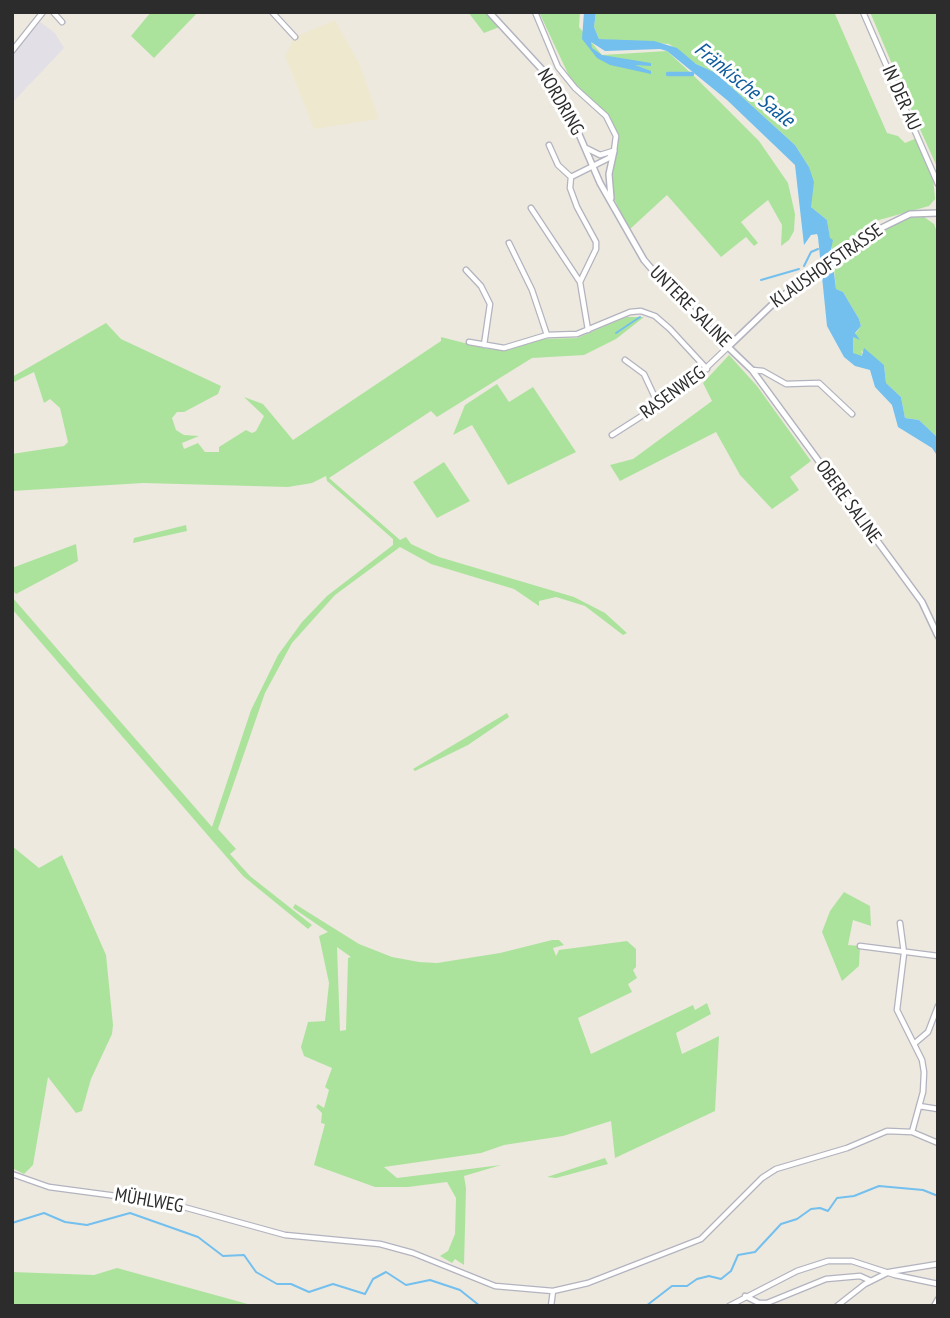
<!DOCTYPE html>
<html>
<head>
<meta charset="utf-8">
<style>
  body { margin:0 }
  #map { position:relative; width:950px; height:1318px; overflow:hidden; background:#ede9df; font-family:"PT Sans Narrow",sans-serif }
  canvas { display:block }
  .frame { position:absolute; inset:0; border:14px solid #2c2c2c; pointer-events:none }
</style>
</head>
<body>
<div id="map">
<canvas width="950" height="1318"></canvas>
<div class="frame"></div>
</div>
<script>
const c = document.querySelector('canvas').getContext('2d');
c.lineJoin = 'round';
function paint(path, color) {
  c.fillStyle = color;
  c.fill(path, 'evenodd');
}
function poly(rows) {
  const path = new Path2D();
  for (const r of rows) {
    path.moveTo(r[0], r[1]);
    for (let i = 2; i < r.length; i += 2) path.lineTo(r[i], r[i + 1]);
  }
  return path;
}
function stroke(path, color, width, dash) {
  c.strokeStyle = color;
  c.lineWidth = width;
  c.lineCap = dash ? 'butt' : 'round';
  c.setLineDash(dash || []);
  c.stroke(path);
}
function drawText(font, color, halo, rows, align = 'center') {
  c.font = font + ' "PT Sans Narrow",sans-serif';
  c.lineWidth = 6;
  c.setLineDash([]);
  c.textBaseline = 'middle';
  c.strokeStyle = halo;
  c.fillStyle = color;
  for (const [text, x, y, turn = 0] of rows) {
    c.save();
    c.translate(x, y);
    c.rotate((+turn || 0) * Math.PI / 180);
    c.textAlign = isNaN(turn) ? turn : align;
    if (halo) c.strokeText(text, 0, 0);
    c.fillText(text, 0, 0);
    c.restore();
  }
}
paint(poly([
  [40,22,55,33,64,48,12,103,12,54]
]), '#e2dfe6');
paint(poly([
  [335,20,360,65,379,119,314,129,285,56,295,37]
]), '#eee8cf');
paint(poly([
  [151,12,198,12,154,58,131,36],
  [468,12,492,12,502,26,484,33],
  [539,12,580,12,579,27,602,55,667,51,694,76,759,141,788,183,795,214,794,231,789,240,781,246,782,225,768,200,741,222,758,243,754,246,746,237,721,257,667,195,629,230,610,190,616,135,603,113,570,78],
  [596,12,838,12,835,14,887,133,898,136,905,143,917,138,933,176,935,199,929,206,879,220,832,253,827,220,811,207,809,167,795,145,716,73,696,64,669,44,599,39,594,27],
  [870,12,938,12,938,169,914,116],
  [924,217,934,224,938,235,938,438,919,420,905,418,901,397,886,383,884,365,867,353,861,351,863,355,859,357,853,354,853,337,861,326,859,319,843,292,836,289,834,268,880,229,907,218],
  [626,317,644,317,616,339,584,355,532,358,437,417,431,411,329,478,400,540,406,537,411,544,439,557,574,597,605,613,627,633,623,635,585,606,556,597,539,601,539,606,514,589,431,564,400,547,335,595,292,643,265,693,218,829,236,849,230,854,250,876,312,925,308,929,243,876,12,609,12,597,212,827,251,710,278,655,302,622,327,596,393,545,393,539,327,481,326,476,312,483,288,487,143,483,12,491,12,454,64,446,68,442,60,408,50,399,44,403,34,372,12,383,12,377,106,323,121,339,221,386,218,394,184,412,177,412,172,418,176,430,184,435,199,436,182,443,184,449,198,443,205,452,219,452,219,447,246,430,252,433,256,431,264,416,244,397,263,404,293,440,441,341,441,337,488,349,507,350,539,339,577,338],
  [729,355,757,386,811,461,790,477,799,490,772,509,740,475,716,432,620,481,610,465,633,459,712,401,703,383],
  [497,384,509,402,533,387,576,452,508,485,472,425,453,435,465,405],
  [444,462,470,501,437,518,413,482],
  [186,525,187,531,133,543,134,538],
  [76,544,78,561,16,594,12,590,12,568],
  [507,713,509,717,468,745,415,771,413,769],
  [12,846,39,868,62,855,106,955,113,1025,112,1034,91,1079,82,1111,76,1113,48,1077,33,1165,24,1174,12,1168],
  [844,892,870,906,871,926,853,920,848,945,860,946,859,966,842,981,822,932,830,911],
  [295,904,359,944,392,957,419,962,437,963,500,953,552,940,559,940,564,945,553,948,556,956,559,950,627,941,636,949,636,967,633,970,637,978,628,984,632,992,578,1018,591,1054,693,1005,695,1010,707,1003,711,1014,676,1033,682,1054,719,1036,715,1111,615,1158,611,1121,563,1136,504,1145,481,1153,384,1167,397,1178,501,1165,464,1176,466,1188,464,1265,455,1259,452,1263,440,1256,448,1251,455,1234,456,1198,447,1182,408,1187,375,1187,314,1165,325,1124,321,1123,322,1113,316,1107,318,1104,324,1108,329,1090,325,1087,332,1068,304,1056,301,1047,308,1022,325,1021,329,983,319,936,328,932,293,908],
  [337,947,351,957,348,958,346,1030,340,1031],
  [605,1158,608,1164,556,1178,547,1177],
  [117,1268,255,1306,12,1306,12,1272,94,1275]
]), '#ace39c');
paint(poly([
  [584,12,596,12,594,27,599,39,654,41,677,48,696,64,716,73,795,145,809,167,814,182,811,207,827,220,830,238,833,240,831,249,836,289,843,292,859,319,861,326,855,333,860,340,853,337,853,353,862,356,864,348,884,365,886,383,901,397,905,418,919,420,938,438,938,457,932,448,898,427,892,405,875,387,870,370,855,366,844,357,827,326,818,237,817,234,811,235,804,245,795,165,727,100,667,51,660,49,605,51,591,42,592,48,602,55,651,63,651,66,635,65,651,71,651,74,610,65,597,58,582,39]
]), '#73bfee');
stroke(poly([
  [804,266,811,252,818,249],
  [761,280,799,269],
  [616,333,640,317],
  [12,1223,44,1213,65,1222,87,1225,130,1213,198,1237,223,1256,244,1255,256,1272,277,1284,291,1284,309,1292,333,1284,365,1294,373,1279,386,1272,406,1285,430,1280,460,1290,480,1306],
  [646,1306,672,1286,687,1286,697,1279,709,1276,721,1279,731,1271,738,1255,755,1252,781,1224,797,1219,811,1209,820,1208,828,1211,837,1198,854,1196,879,1186,923,1190,938,1196]
]), '#73bfee', 2);
stroke(poly([
  [668,74,692,74]
]), '#73bfee', 4.5);
const street = poly([
  [53,12,62,22],
  [272,12,295,37],
  [535,12,558,67,575,88,606,116,616,136,614,151,609,158,571,177,570,188,577,207,596,242,596,249,580,282],
  [863,12,938,184],
  [12,51,43,12],
  [549,145,558,165,571,177],
  [586,148,600,155,613,151],
  [531,208,580,282,588,330],
  [509,243,532,290,547,335],
  [466,270,481,286,490,304,484,345],
  [469,342,504,348,547,335,577,334,630,312,641,311,655,316,670,329,707,369],
  [625,360,644,374,659,406],
  [752,370,763,371,786,384,819,383,852,414],
  [612,435,684,389,728,347],
  [900,923,904,953,897,1010,922,1060,924,1072,923,1092,912,1132],
  [860,946,938,956],
  [915,1043,928,1032,938,1006],
  [919,1106,938,1109],
  [12,1174,49,1187,169,1203,285,1235,380,1244,413,1253,495,1286,553,1291,588,1283,701,1239,762,1178,776,1169,847,1148,887,1131,912,1132,938,1143],
  [745,1296,759,1303,767,1303,826,1279,860,1276,871,1281],
  [551,1306,553,1291],
  [729,1306,797,1271,828,1261,852,1261,895,1275,938,1284],
  [837,1306,865,1284,889,1272,938,1264],
  [934,1306,938,1299]
]);
const secondary = poly([
  [489,12,549,77,572,118,600,183,644,260,675,296,752,370,922,602,938,636],
  [611,198,609,174,614,151],
  [729,346,778,299,869,234,910,214,938,213]
]);
stroke(street, '#b2b3bf', 7);
stroke(secondary, '#b2b3bf', 8);
stroke(street, '#fff', 4.5);
stroke(secondary, '#fff', 5);
drawText('19px', '#2c2c2c', '#fff', [
  ["IN DER AU",901,98,66],
  ["NORDRING",560,102,60],
  ["KLAUSHOFSTRASSE",827,266,-35],
  ["UNTERE SALINE",690,307,45],
  ["RASENWEG",673,393,-36],
  ["OBERE SALINE",848,502,54],
  ["MÜHLWEG",149,1201,10]
]);
drawText('italic 21px', '#0f5c9d', '#fff', [
  ["Fränkische Saale",744,85,39]
]);
</script>
</body>
</html>
